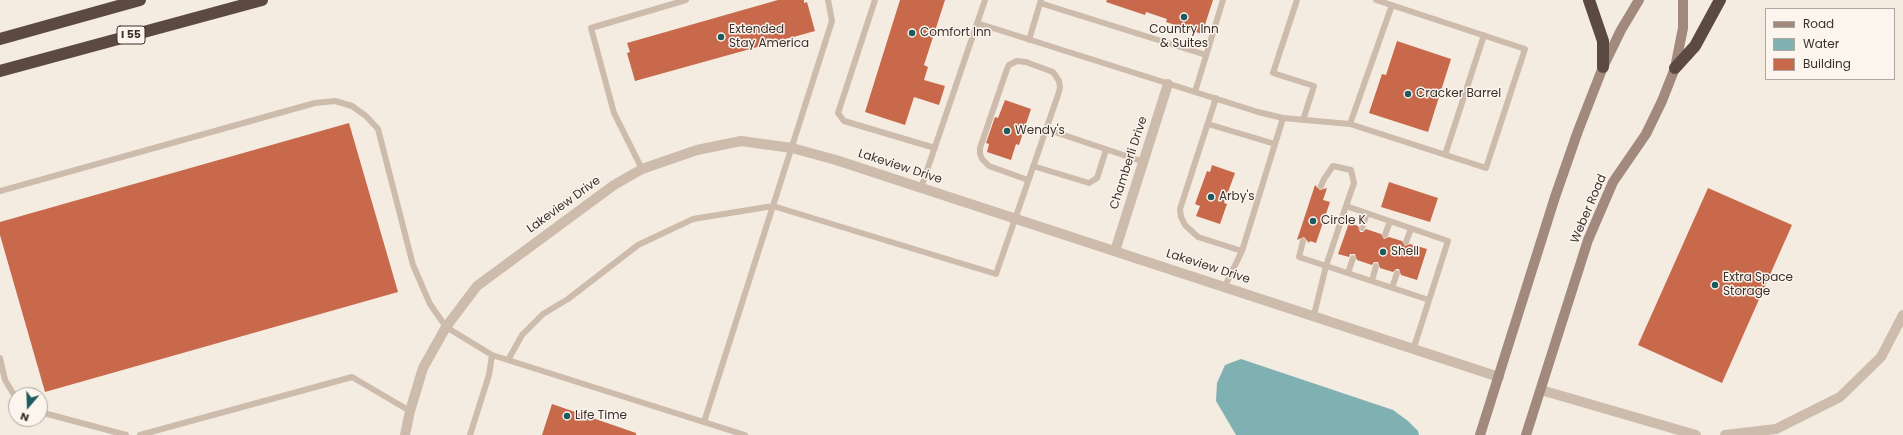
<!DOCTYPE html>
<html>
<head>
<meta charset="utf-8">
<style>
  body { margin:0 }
  #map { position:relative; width:1903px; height:435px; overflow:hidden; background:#f4ebe1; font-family:Poppins,sans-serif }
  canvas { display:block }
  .legend { position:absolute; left:1765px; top:8px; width:130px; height:72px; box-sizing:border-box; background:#fbf5ee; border:1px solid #aea6a0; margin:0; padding:5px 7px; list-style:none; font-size:12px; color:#3b302b }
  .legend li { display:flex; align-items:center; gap:8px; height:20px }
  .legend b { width:20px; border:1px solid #aea6a0 }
  .north { position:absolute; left:8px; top:387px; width:40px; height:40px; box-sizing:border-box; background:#fbf5ee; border:1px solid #aea6a0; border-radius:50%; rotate:199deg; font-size:11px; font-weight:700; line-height:16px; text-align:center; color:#3b302b }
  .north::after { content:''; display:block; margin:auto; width:14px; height:18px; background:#1f5a5e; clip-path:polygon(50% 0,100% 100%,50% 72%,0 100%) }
</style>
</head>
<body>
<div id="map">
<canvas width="1903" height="435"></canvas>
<ul class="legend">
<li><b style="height:5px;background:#a18a7d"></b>Road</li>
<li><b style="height:11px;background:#7fb0b2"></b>Water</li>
<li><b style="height:11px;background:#c8694b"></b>Building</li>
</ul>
<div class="north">N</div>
</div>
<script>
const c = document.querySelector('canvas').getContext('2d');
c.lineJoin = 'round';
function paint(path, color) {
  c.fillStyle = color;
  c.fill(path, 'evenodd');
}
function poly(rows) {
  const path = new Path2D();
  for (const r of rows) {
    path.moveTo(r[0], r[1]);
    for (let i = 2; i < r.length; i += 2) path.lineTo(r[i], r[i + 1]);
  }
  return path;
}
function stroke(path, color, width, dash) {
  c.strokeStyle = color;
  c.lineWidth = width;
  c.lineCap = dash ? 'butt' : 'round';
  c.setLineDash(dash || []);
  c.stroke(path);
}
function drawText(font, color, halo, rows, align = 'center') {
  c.font = font + ' Poppins,sans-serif';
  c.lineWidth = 3;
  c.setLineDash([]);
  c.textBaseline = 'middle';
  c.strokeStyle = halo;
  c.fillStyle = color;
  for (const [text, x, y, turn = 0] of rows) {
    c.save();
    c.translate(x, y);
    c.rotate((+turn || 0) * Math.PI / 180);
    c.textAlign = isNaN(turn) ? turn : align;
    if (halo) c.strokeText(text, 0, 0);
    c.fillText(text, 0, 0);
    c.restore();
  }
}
paint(poly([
  [1241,359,1393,410,1408,421,1418,431,1419,435,1236,435,1216,401,1217,383,1225,365]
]), '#7fb0b2');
paint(poly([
  [778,0,804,0,804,3,807,2,815,31,635,81,627,53,630,52,627,43],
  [900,0,945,0,924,65,928,67,924,80,945,86,939,105,914,97,905,125,865,112],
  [1107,0,1213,0,1202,34,1166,22,1167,19,1146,12,1145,15,1106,2],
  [1397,41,1451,59,1428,132,1369,113,1382,74,1386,75],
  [1005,100,1031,109,1019,145,1016,144,1011,160,987,152,989,144,986,143,995,117,998,118],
  [349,123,398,292,45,392,0,235,0,222],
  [1212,165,1235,173,1224,203,1227,204,1220,224,1196,216,1200,206,1195,204,1207,171,1210,172],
  [1389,182,1438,198,1430,222,1381,207],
  [1315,185,1320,190,1327,188,1323,200,1330,202,1316,243,1310,241,1309,243,1304,237,1297,240],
  [1708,188,1792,225,1722,383,1638,345],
  [1349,223,1358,226,1360,232,1363,232,1366,229,1381,234,1384,239,1389,237,1402,241,1405,246,1410,244,1427,249,1417,280,1401,275,1399,269,1396,269,1393,272,1380,268,1378,262,1374,262,1372,265,1357,260,1355,254,1350,254,1349,257,1338,254],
  [552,404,636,433,636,435,542,435]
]), '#c8694b');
stroke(poly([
  [875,0,838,113,844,121,935,148],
  [1297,0,1273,73,1314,86,1303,120],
  [1040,3,1206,55],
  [977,23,1258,112,1283,118,1350,124,1486,168,1525,49,1376,0],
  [1029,40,1041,0],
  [1195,92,1223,0],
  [1216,98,1180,209,1181,217,1185,225,1198,237,1242,251],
  [1208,124,1275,144],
  [1350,124,1392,5],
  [1046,129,1144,162],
  [1445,155,1484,35],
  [1033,166,1089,183,1097,178,1106,150],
  [642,169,614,113,591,28,686,0],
  [1321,186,1324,179,1333,166,1351,170,1354,183,1346,206],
  [921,188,985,0],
  [0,191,315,103,335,101,352,106,366,116,378,129,413,265,430,304,446,327,492,355,745,435],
  [1362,228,1367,213],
  [1385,235,1390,221],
  [1303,241,1299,257,1429,300],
  [1406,242,1411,229],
  [1348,273,1353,258],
  [1372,281,1376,266],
  [1225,286,1242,251,1283,118],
  [1392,288,1397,273],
  [1314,315,1326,266,1346,206,1448,241,1414,347],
  [0,358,5,380,16,398],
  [508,360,522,335,543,314,568,299,638,245,693,219,773,206,996,274,1059,92,1060,87,1059,81,1053,72,1026,62,1017,61,1009,65,1007,69,980,148,980,154,982,159,989,166,1028,180],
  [40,412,126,435],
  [704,422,832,21,828,0],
  [140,435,352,377,410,411],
  [470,435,489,375,492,355]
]), '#cdbbac', 6);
stroke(poly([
  [1115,251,1168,84],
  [1541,390,1696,435],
  [405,435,410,411,423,368,446,327,477,286,614,185,642,169,697,150,741,141,792,148,836,160,1499,377],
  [1725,435,1776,429,1840,397,1881,357,1903,315]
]), '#cdbbac', 10);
stroke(poly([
  [1480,435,1555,197,1578,131,1603,67,1621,30,1639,0],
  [1526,435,1588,240,1613,182,1646,134,1662,101,1675,68,1683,28,1683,0]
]), '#a18a7d', 10);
stroke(poly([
  [1589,0,1603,41,1603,67],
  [0,39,140,0],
  [1675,68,1695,46,1720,0],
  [0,71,262,0]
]), '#5c4a42', 12);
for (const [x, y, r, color] of [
  [1184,17,4,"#1f5a5e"],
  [912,33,4,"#1f5a5e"],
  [721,37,4,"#1f5a5e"],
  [1408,94,4,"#1f5a5e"],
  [1007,131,4,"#1f5a5e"],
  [1211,197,4,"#1f5a5e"],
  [1313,221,4,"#1f5a5e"],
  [1383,252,4,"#1f5a5e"],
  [1715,285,4,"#1f5a5e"],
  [567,416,4,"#1f5a5e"]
]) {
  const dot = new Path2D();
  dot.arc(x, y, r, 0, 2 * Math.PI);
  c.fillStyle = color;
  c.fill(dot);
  stroke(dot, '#fbf5ee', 1.5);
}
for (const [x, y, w] of [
  [131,35,28]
]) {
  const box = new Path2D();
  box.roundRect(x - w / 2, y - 9, w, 18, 3);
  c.fillStyle = '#fbf5ee';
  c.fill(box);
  stroke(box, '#3b302b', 1);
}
drawText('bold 11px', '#3b302b', null, [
  ["I 55",131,35]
]);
drawText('12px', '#3b302b', '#fbf5ee', [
  ["Extended",729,30],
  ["Stay America",729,44],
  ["Country Inn",1184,30,"center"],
  ["& Suites",1184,44,"center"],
  ["Comfort Inn",920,33],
  ["Cracker Barrel",1416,94],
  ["Wendy's",1015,131],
  ["Arby's",1219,197],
  ["Circle K",1321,221],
  ["Shell",1391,252],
  ["Extra Space",1723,278],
  ["Storage",1723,292],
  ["Life Time",575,416]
], 'left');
drawText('12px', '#3b302b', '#fbf5ee', [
  ["Chamberli Drive",1129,163,-72],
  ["Lakeview Drive",900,167,18],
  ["Lakeview Drive",564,205,-36],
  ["Weber Road",1589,209,-67],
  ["Lakeview Drive",1208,267,18]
]);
</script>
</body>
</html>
